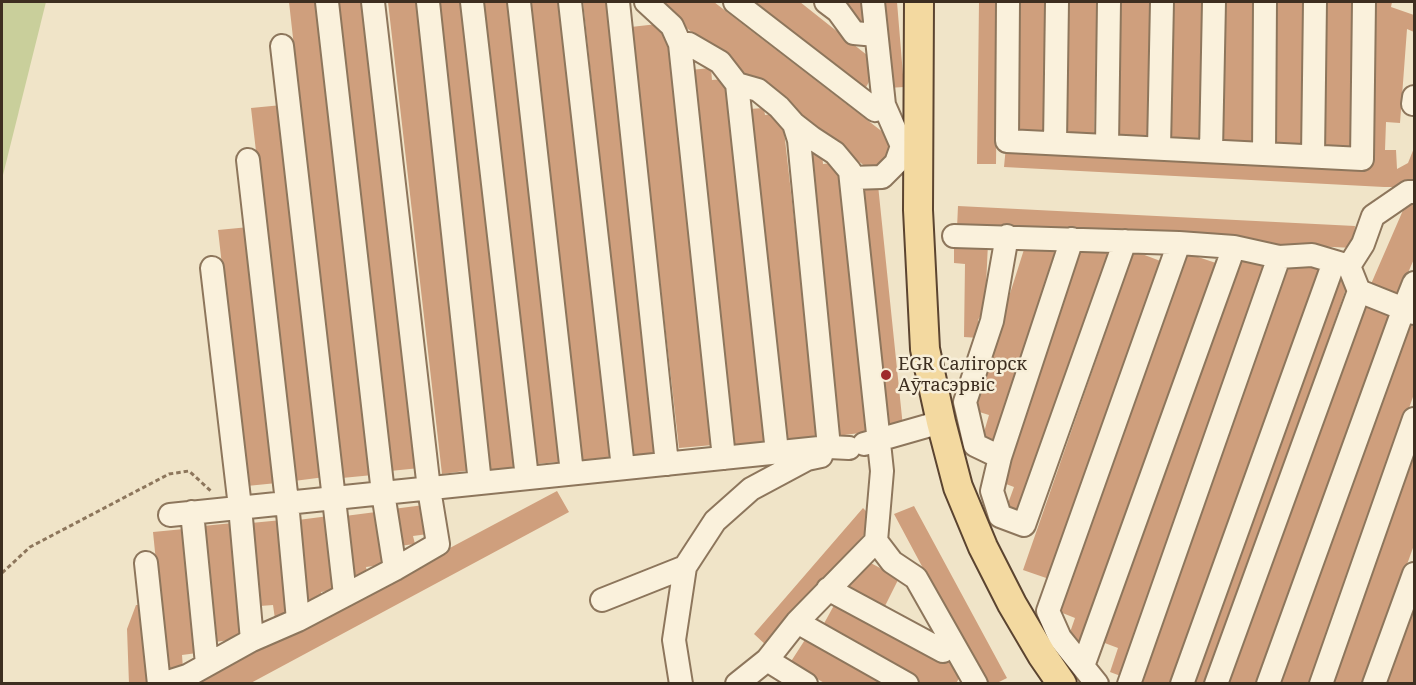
<!DOCTYPE html>
<html>
<head>
<meta charset="utf-8">
<style>
  body { margin:0 }
  #map { position:relative; width:1416px; height:685px; overflow:hidden; background:#f0e4c8; font-family:"Noto Serif",serif }
  canvas { display:block }
  .frame { position:absolute; inset:0; border:3px solid #3d2e20; pointer-events:none }
</style>
</head>
<body>
<div id="map">
<canvas width="1416" height="685"></canvas>
<div class="frame"></div>
</div>
<script>
const c = document.querySelector('canvas').getContext('2d');
c.lineJoin = 'round';
function paint(path, color) {
  c.fillStyle = color;
  c.fill(path, 'evenodd');
}
function poly(rows) {
  const path = new Path2D();
  for (const r of rows) {
    path.moveTo(r[0], r[1]);
    for (let i = 2; i < r.length; i += 2) path.lineTo(r[i], r[i + 1]);
  }
  return path;
}
function stroke(path, color, width, dash) {
  c.strokeStyle = color;
  c.lineWidth = width;
  c.lineCap = dash ? 'butt' : 'round';
  c.setLineDash(dash || []);
  c.stroke(path);
}
function drawText(font, color, halo, rows, align = 'center') {
  c.font = font + ' "Noto Serif",serif';
  c.lineWidth = 5;
  c.setLineDash([]);
  c.textBaseline = 'middle';
  c.strokeStyle = halo;
  c.fillStyle = color;
  for (const [text, x, y, turn = 0] of rows) {
    c.save();
    c.translate(x, y);
    c.rotate((+turn || 0) * Math.PI / 180);
    c.textAlign = isNaN(turn) ? turn : align;
    if (halo) c.strokeText(text, 0, 0);
    c.fillText(text, 0, 0);
    c.restore();
  }
}
paint(poly([
  [2,2,46,2,2,179]
]), '#c9cf9b');
paint(poly([
  [289,2,320,2,373,475,342,478],
  [337,2,368,2,420,468,390,471],
  [388,2,419,2,472,470,442,474],
  [435,2,465,2,516,467,486,470],
  [483,2,514,2,567,461,536,464],
  [529,2,560,2,612,457,582,460],
  [583,2,607,2,655,461,633,463],
  [653,2,714,2,897,143,875,174],
  [751,2,800,2,877,63,868,76,870,80,865,89],
  [848,2,867,2,869,22,850,24],
  [881,2,897,2,904,87,888,88],
  [979,2,998,2,996,164,977,164],
  [1014,2,1048,2,1046,135,1012,134],
  [1062,2,1097,2,1094,143,1060,142],
  [1117,2,1151,2,1149,142,1115,142],
  [1171,2,1206,2,1203,144,1168,143],
  [1223,2,1257,2,1254,143,1219,142],
  [1274,2,1308,2,1306,145,1271,144],
  [1323,2,1356,2,1354,153,1322,151],
  [1374,2,1392,2,1391,7,1414,15,1414,32,1407,29,1400,123,1386,122,1385,150,1396,150,1397,169,1408,163,1414,148,1414,187,1384,187,1004,167,1006,146,1366,163],
  [666,23,713,445,679,448,631,27],
  [711,68,712,80,726,79,767,447,733,450,690,70],
  [282,105,325,477,294,481,251,108],
  [764,108,765,115,782,113,819,440,787,444,749,109],
  [822,153,823,164,840,162,868,432,836,436,807,155],
  [878,185,903,427,885,429,860,187],
  [1407,201,1414,204,1414,259,1398,296,1371,284],
  [958,206,1355,226,1353,248,957,228],
  [249,227,277,483,247,486,218,230],
  [1027,240,1060,251,998,444,982,439,989,415,973,410],
  [1082,242,1113,253,1021,514,1006,509,1014,487,998,481],
  [954,243,988,243,985,308,978,320,979,338,964,337,965,264,954,263],
  [1134,251,1163,262,1052,580,1023,570],
  [1183,252,1216,263,1084,647,1067,641,1075,618,1060,612],
  [1238,254,1271,265,1126,678,1110,672,1118,648,1102,642],
  [1292,257,1325,269,1178,684,1141,684],
  [1334,271,1350,277,1208,684,1189,684],
  [1364,297,1395,308,1258,684,1224,684],
  [1409,322,1414,324,1414,394,1312,684,1281,684],
  [1414,457,1414,545,1364,684,1331,684],
  [557,491,569,512,249,684,194,684],
  [424,505,428,534,413,536,415,544,399,546,393,509],
  [914,506,1007,678,995,684,985,684,894,514],
  [863,508,876,521,767,646,754,634],
  [376,512,382,565,366,567,368,576,353,578,345,516],
  [329,516,338,590,321,592,322,602,308,603,298,520],
  [282,520,292,617,275,619,273,605,260,606,251,523],
  [233,523,246,638,215,642,203,526],
  [184,529,197,653,182,655,183,669,167,671,153,532],
  [865,560,899,578,883,610,848,589],
  [838,598,957,666,960,676,956,684,920,684,821,629],
  [136,605,146,605,153,684,129,684,127,629],
  [1414,606,1414,684,1385,684],
  [810,632,897,684,826,684,790,663]
]), '#cf9f7d');
const minor = poly([
  [327,2,383,493,395,569],
  [428,2,480,483],
  [472,2,527,478],
  [519,2,572,473],
  [570,2,623,468],
  [618,2,667,464],
  [646,2,672,26,680,44,724,458],
  [735,2,875,110,884,105,873,2],
  [826,2,838,11,854,33,876,35],
  [1008,2,1007,141,1362,159,1364,2],
  [680,44,689,44,720,62,737,84,777,452],
  [282,46,345,595],
  [737,84,758,90,779,107,794,124,799,140,829,447],
  [1413,104,1414,97],
  [1055,143,1057,2],
  [1107,146,1109,2],
  [1159,148,1162,2],
  [1211,151,1214,2],
  [1264,154,1265,2],
  [1313,156,1315,2],
  [248,160,287,502,298,620],
  [851,178,882,177,896,163,902,146,884,105],
  [954,236,1179,243,1234,247,1279,257,1312,255,1349,266,1359,291,1414,313],
  [1007,236,992,321,965,402,975,445,1000,457,992,491,1000,516,1024,525,1125,241],
  [1349,266,1363,244,1373,216,1408,192,1414,192],
  [212,268,240,507,252,640],
  [864,444,941,422],
  [1000,457,1072,239],
  [192,512,207,664],
  [170,515,829,447,849,448],
  [876,541,892,562,916,578,976,684],
  [146,563,159,684],
  [828,589,943,651],
  [602,600,685,567],
  [797,622,907,684],
  [767,660,806,684],
  [1083,666,1234,247],
  [162,684,187,676,252,640,298,620,395,569,438,544,429,489,373,2],
  [681,684,674,640,685,567,715,521,751,489,807,459,821,456],
  [737,684,767,660,797,622,876,541,882,471,850,171,835,153,812,138,794,124],
  [1097,684,1060,638,1048,611,1179,243],
  [1129,684,1279,257],
  [1182,684,1334,262],
  [1216,684,1359,291],
  [1268,684,1404,308,1414,283],
  [1321,684,1414,419],
  [1374,684,1414,574]
]);
const major = poly([
  [919,2,918,210,925,349,941,422,958,487,983,547,1012,604,1042,655,1062,684]
]);
stroke(minor, '#8d765c', 26);
stroke(major, '#5b4430', 32);
stroke(poly([
  [2,573,30,547,169,474,189,471,212,492]
]), '#8d765c', 3, [4.5, 3]);
stroke(minor, '#faf1dc', 22);
stroke(major, '#f3d9a0', 28);
for (const [x, y, r, color] of [
  [886,375,6,"#9e2a2b"]
]) {
  const dot = new Path2D();
  dot.arc(x, y, r, 0, 2 * Math.PI);
  c.fillStyle = color;
  c.fill(dot);
  stroke(dot, '#f7eed8', 2);
}
drawText('18px', '#3d2e20', '#f7eed8', [
  ["EGR Салігорск",898,365],
  ["Аўтасэрвіс",898,386]
], 'left');
</script>
</body>
</html>
